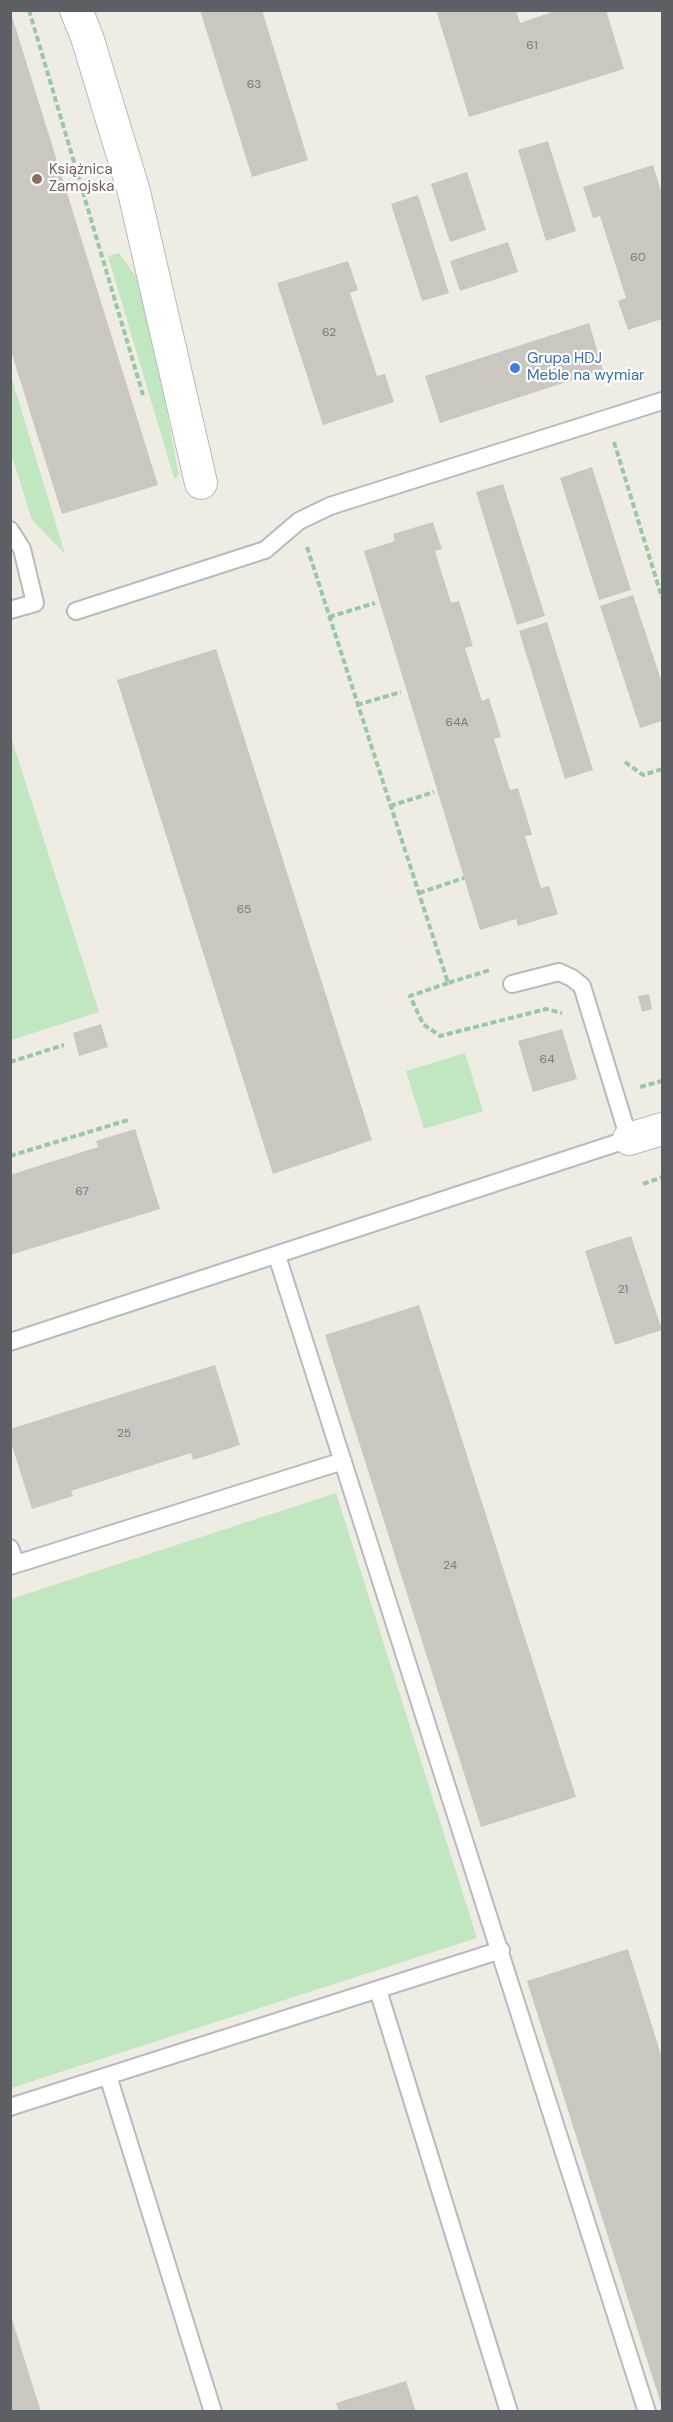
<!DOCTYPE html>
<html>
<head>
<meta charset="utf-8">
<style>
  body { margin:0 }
  #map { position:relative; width:673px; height:2422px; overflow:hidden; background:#efece4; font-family:"DM Sans",sans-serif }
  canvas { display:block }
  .frame { position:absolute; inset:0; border:12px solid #5c6065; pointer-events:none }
</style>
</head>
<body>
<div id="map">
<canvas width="673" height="2422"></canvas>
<div class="frame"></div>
</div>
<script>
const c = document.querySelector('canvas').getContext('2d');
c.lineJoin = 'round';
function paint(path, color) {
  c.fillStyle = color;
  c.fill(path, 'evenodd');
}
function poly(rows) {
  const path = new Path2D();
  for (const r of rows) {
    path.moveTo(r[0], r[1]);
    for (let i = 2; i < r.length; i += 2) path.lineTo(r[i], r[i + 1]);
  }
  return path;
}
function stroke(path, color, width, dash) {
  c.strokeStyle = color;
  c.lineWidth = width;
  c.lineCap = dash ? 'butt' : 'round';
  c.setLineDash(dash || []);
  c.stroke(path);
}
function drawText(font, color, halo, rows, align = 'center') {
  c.font = font + ' "DM Sans",sans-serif';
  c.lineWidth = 4.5;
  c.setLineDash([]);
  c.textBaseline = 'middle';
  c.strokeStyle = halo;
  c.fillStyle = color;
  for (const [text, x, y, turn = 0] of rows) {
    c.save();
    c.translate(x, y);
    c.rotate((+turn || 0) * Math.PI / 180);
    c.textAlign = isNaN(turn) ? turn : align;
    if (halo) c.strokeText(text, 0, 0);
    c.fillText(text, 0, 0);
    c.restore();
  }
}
paint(poly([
  [119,253,137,278,162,386,179,476,174,478,108,256],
  [11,376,65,554,32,520,11,453],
  [10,734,99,1012,11,1040,10,1040],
  [465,1053,483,1111,424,1129,406,1071],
  [336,1493,477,1938,11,2088,11,1599]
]), '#c1e7c0');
paint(poly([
  [10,10,158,485,62,514,10,348],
  [200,10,262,10,308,160,252,177],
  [436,10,516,10,520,23,558,10,606,10,624,69,469,117],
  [548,141,576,231,546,241,518,150],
  [653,165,662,194,662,319,628,330,618,301,626,298,600,216,593,218,583,187],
  [467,172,486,230,450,242,431,184],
  [418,195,449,293,422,301,391,204],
  [508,242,518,272,460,291,450,261],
  [348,261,358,290,350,293,377,376,385,374,394,402,323,425,277,283],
  [589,323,603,370,440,423,425,376],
  [592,467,631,590,599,600,560,478],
  [503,484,545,616,517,625,476,492],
  [433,522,442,549,435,551,451,603,459,601,473,646,465,648,482,701,489,698,501,737,494,739,510,790,518,788,532,835,525,836,541,888,549,886,558,914,518,926,516,919,480,930,364,551,395,541,393,534],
  [633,595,662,683,662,721,640,728,600,606],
  [547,622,593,770,565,779,519,631],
  [216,649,372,1140,273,1174,117,680],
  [649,994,652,1009,642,1012,638,996],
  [101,1024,108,1047,79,1056,73,1033],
  [562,1029,577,1079,533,1092,518,1041],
  [135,1129,160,1209,10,1255,10,1175,98,1147,96,1141],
  [631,1236,662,1330,615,1345,585,1251],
  [419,1305,576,1797,481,1827,325,1335],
  [215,1365,240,1445,193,1460,191,1453,71,1491,73,1496,32,1509,10,1439,10,1429],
  [628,1949,662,2058,662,2407,527,1981],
  [10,2316,11,2316,41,2412,10,2412],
  [406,2381,416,2412,339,2412,336,2403]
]), '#cac7c1');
const service = poly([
  [10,530,22,549,35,603,10,610],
  [76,611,265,550,299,521,330,506,662,401],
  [277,1256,647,2412],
  [10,1342,629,1139,582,986,572,978,559,972,512,984],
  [10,1548,16,1564],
  [10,1566,343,1461],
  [378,1990,509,2412],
  [108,2076,213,2412],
  [10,2107,501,1950]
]);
const minor = poly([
  [76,10,87,37,134,192,201,483],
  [629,1139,662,1129]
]);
stroke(service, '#b7babe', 20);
stroke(minor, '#b7babe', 34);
stroke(poly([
  [29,10,143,395],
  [614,442,662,598],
  [307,547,448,983,490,970],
  [329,617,375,603],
  [357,705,401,692],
  [625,762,643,775,662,769],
  [390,806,434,792],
  [419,893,464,878],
  [448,983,410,996,423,1024,440,1036,546,1009,562,1013],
  [10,1062,64,1045],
  [640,1087,662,1081],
  [10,1156,128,1120],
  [643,1184,662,1177]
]), '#99c8a6', 4, [6, 3]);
stroke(service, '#fff', 16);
stroke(minor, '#fff', 32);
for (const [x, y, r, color] of [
  [37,179,6,"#8d6e63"],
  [515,368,6,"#3f7fe0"]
]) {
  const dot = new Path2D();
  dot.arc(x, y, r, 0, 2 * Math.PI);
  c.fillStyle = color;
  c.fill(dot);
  stroke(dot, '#fff', 2);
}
drawText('12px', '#787a7c', null, [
  ["61",532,46],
  ["63",254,85],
  ["60",638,258],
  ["62",329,333],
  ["64A",457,723],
  ["65",244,910],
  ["64",547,1060],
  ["67",82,1192],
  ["21",623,1290],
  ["25",124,1434],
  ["24",450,1566]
]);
drawText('15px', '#785e54', '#fff', [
  ["Książnica",49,170],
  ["Zamojska",49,187]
], 'left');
drawText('15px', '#366cbe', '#fff', [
  ["Grupa HDJ",527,359],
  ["Meble na wymiar",527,376]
], 'left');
</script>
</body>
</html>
